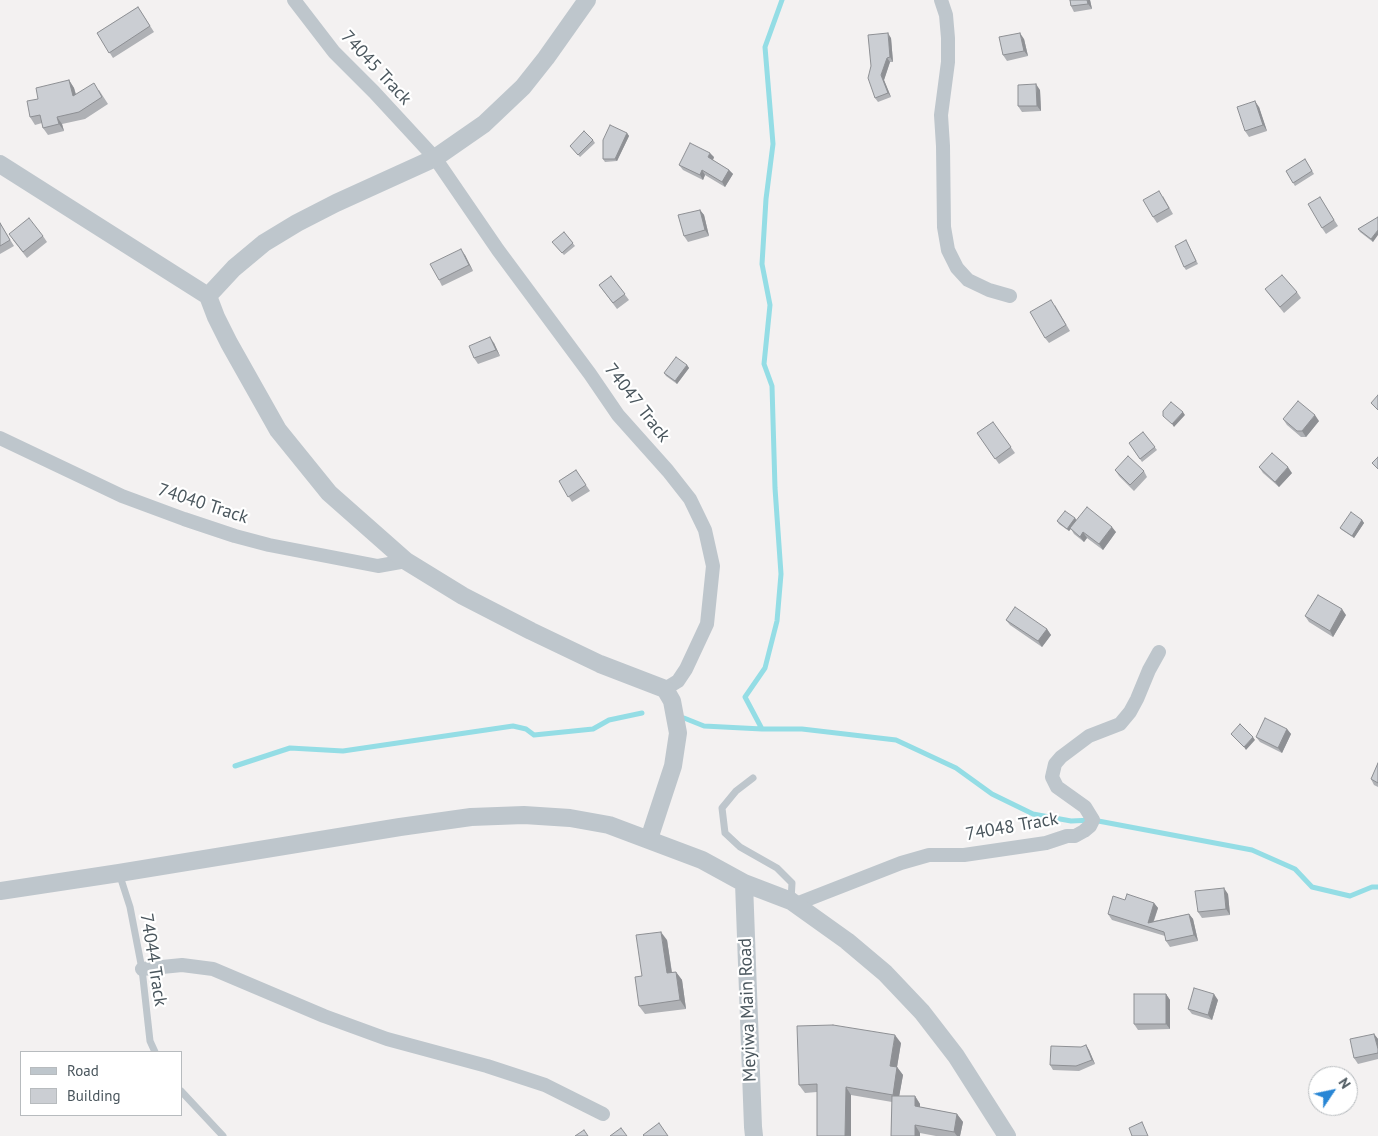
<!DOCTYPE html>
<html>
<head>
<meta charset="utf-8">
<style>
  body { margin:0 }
  #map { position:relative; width:1378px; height:1136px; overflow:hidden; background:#f3f1f1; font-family:"PT Sans",sans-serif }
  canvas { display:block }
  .legend { position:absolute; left:20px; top:1051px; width:162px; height:65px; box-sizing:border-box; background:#fff; border:1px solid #b7bbbe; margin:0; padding:6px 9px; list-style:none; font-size:15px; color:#4a565d }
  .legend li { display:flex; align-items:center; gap:10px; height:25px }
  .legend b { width:25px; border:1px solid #b7bbbe }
  .north { position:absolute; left:1308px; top:1066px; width:50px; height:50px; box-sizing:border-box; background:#fff; border:1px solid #b7bbbe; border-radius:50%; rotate:56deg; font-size:14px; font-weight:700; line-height:20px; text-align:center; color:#4a565d }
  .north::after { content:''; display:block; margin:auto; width:18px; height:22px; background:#2886d5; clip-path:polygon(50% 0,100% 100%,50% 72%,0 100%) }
</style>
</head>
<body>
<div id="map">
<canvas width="1378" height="1136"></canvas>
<ul class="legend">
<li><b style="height:6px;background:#bec6cc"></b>Road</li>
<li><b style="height:14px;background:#cbced3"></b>Building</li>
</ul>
<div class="north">N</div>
</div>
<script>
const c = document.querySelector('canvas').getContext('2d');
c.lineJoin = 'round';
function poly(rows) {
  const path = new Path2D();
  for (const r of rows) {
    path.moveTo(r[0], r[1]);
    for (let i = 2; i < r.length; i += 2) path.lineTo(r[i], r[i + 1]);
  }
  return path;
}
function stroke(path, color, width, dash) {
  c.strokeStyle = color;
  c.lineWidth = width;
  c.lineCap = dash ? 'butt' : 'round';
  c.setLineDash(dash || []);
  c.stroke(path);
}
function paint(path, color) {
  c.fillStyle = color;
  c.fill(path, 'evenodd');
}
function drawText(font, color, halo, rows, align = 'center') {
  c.font = font + ' "PT Sans",sans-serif';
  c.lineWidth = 4.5;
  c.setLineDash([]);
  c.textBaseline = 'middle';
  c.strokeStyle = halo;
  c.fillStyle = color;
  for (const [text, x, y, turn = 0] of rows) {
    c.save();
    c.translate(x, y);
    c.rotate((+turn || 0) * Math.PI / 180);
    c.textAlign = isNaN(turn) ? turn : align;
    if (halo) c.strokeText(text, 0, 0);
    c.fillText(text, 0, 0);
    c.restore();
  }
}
stroke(poly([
  [684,718,704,726,762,729,802,729,896,740,956,768,992,794,1033,814,1071,821,1093,820,1252,850,1295,869,1312,887,1350,896,1372,887,1378,887],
  [762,729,745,697,765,668,777,621,781,574,775,488,772,386,764,364,770,305,762,264,766,199,773,144,765,47,782,0],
  [235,766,290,748,343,751,513,726,526,729,534,735,593,729,609,720,642,713]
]), '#94dde5', 5);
stroke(poly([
  [753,778,736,791,722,808,725,833,740,847,777,868,792,883,791,900],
  [119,873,130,907,142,969,150,1041,155,1052],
  [181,1091,223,1136]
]), '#bec6cc', 7);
stroke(poly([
  [294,0,334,52,374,92,435,158,498,250,590,374,618,415,668,471,690,499,705,530,713,566,707,624,686,669,678,681,665,689],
  [941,0,946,15,948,38,948,62,941,115,943,146,944,227,948,250,957,268,968,280,989,290,1010,296],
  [0,438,122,496,184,519,235,536,269,545,378,566,406,561],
  [796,904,901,863,929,855,964,855,1046,843,1067,836,1075,836,1084,831,1090,826,1093,820,1085,807,1057,787,1052,777,1055,764,1061,757,1089,736,1120,724,1130,712,1137,699,1149,670,1159,652],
  [142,969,182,965,213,969,324,1016,387,1039,487,1066,545,1085,603,1114]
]), '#bec6cc', 14);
stroke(poly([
  [0,164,208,296,216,317,229,343,278,430,329,493,406,561,463,596,531,631,600,664,665,689,672,701,678,733,673,766,649,839],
  [208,296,234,268,264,243,297,223,336,203,435,158,484,124,523,87,546,58,587,0],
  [744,883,753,1127,754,1136],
  [0,891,119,873,400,827,471,817,524,815,570,818,609,825,702,860,744,883,791,901,847,941,885,973,922,1012,956,1056,1007,1136]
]), '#bec6cc', 18);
paint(poly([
  [1070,0,1090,0,1092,9,1074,12,1071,6],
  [138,7,154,32,113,58,97,33],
  [891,38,893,62,890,62,884,80,891,97,878,102,875,98],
  [1024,39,1028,56,1007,61,1003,55],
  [69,80,74,88,76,94,99,90,108,104,85,119,62,124,64,131,48,135,43,128,42,123,35,125,30,117,38,99],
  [1040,90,1041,111,1022,112,1018,106],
  [1259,107,1267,131,1249,137,1245,131],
  [627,133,629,136,617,161,605,162,603,159],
  [593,140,595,143,580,157,570,146],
  [714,157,713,160,729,170,733,174,725,187,705,175,703,180,683,170,679,165],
  [1305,159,1314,174,1295,186,1286,171],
  [1163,196,1173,214,1157,223,1153,217],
  [1320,197,1338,226,1326,234,1322,228],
  [700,210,704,215,709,236,688,242,684,236],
  [1378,217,1373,242,1360,232,1358,229],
  [0,223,14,246,0,254],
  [564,232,575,246,564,255,554,244],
  [43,236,47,242,27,258,13,240],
  [1186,240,1198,264,1186,270,1184,267],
  [465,255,473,271,442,286,439,280],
  [611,276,629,300,617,309,599,285],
  [1265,289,1297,292,1301,298,1284,313],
  [1055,305,1070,331,1049,343,1045,338],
  [494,343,500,356,478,364,474,358],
  [687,365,689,368,677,384,666,376,664,373],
  [1283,419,1319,421,1306,437,1301,437,1287,425],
  [993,422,1015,453,999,464,977,433],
  [1143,432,1157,450,1142,462,1129,443],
  [1259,467,1292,473,1279,487,1263,473],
  [576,470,590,491,572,502,559,481],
  [1115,470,1144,471,1147,477,1134,491,1119,476],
  [1075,518,1076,520,1116,532,1103,550,1087,538,1084,542,1074,534,1071,529,1069,531,1059,524,1057,521],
  [1362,520,1364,523,1354,538,1342,530,1340,528],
  [1346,615,1333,637,1309,622,1305,616],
  [1006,620,1047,629,1051,635,1042,647,1010,625],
  [1287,729,1291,734,1282,753,1260,742,1256,737],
  [1378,763,1378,787,1374,785,1371,779],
  [1228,894,1230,915,1202,918,1198,912],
  [1125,900,1154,903,1158,908,1154,921,1189,914,1193,919,1198,941,1170,947,1166,941,1165,936,1112,920,1108,914],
  [667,940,672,972,676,972,682,980,686,1009,645,1014,639,1006,642,976],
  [1166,994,1170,1000,1170,1029,1138,1030,1134,1024],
  [1218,1000,1212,1020,1192,1014,1188,1009],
  [1374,1034,1378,1039,1378,1059,1358,1064,1354,1058],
  [901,1043,897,1067,903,1075,899,1096,915,1096,920,1104,920,1107,957,1114,963,1122,960,1136,936,1136,920,1133,920,1136,891,1136,892,1102,851,1095,851,1136,817,1136,817,1092,805,1093,799,1085],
  [1086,1045,1089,1050,1095,1064,1079,1071,1053,1070,1050,1065]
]), '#afb1b5');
paint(poly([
  [1087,0,1090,0,1092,9,1088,4],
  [888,33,891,38,893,62,890,57],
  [1020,33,1024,39,1028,56,1024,51],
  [887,58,890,62,884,80,891,97,888,93,881,75],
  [69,80,74,88,78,104,73,96],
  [1036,84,1040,90,1041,111,1037,106],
  [1255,101,1259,107,1267,131,1263,125],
  [57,117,62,124,64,131,59,124],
  [627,133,629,136,617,161,615,159],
  [710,153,714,157,712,162,708,157],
  [702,170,705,175,703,180,700,175],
  [729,170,733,174,725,187,722,182],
  [700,210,704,215,709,236,705,230],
  [1378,230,1378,235,1373,242,1371,239],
  [461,249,465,255,473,271,469,265],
  [490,337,494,343,500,356,496,350],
  [687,365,689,368,677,384,675,381],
  [1183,412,1185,415,1174,427,1172,424],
  [1315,415,1319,421,1306,437,1302,431],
  [1288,467,1292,473,1279,487,1275,482],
  [1075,518,1077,521,1069,531,1067,529],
  [1362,520,1364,523,1354,538,1352,536],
  [1112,527,1116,532,1103,550,1099,544],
  [1083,532,1087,538,1084,542,1080,537],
  [1342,609,1346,615,1333,637,1330,631],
  [1047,629,1051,635,1042,647,1038,641],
  [1287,729,1291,734,1282,753,1278,748],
  [1253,737,1255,740,1246,750,1244,747],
  [1224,888,1228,894,1230,915,1226,909],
  [1154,903,1158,908,1151,928,1148,923],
  [1189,914,1193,919,1198,941,1194,935],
  [661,932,667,940,673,981,667,973],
  [676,972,682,980,686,1009,680,1000],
  [1166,994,1170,1000,1170,1029,1166,1024],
  [1214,994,1218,1000,1212,1020,1208,1015],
  [1374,1034,1378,1039,1378,1049],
  [895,1035,901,1043,897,1067,903,1075,898,1103,893,1095,890,1066],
  [1086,1045,1089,1050,1095,1064,1092,1060],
  [846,1087,851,1095,851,1136,845,1136],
  [915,1096,920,1104,920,1114,915,1106],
  [957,1114,963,1122,960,1136,957,1136,954,1132],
  [915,1125,920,1133,920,1136,915,1136]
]), '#8e9094');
const building = poly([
  [1070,0,1087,0,1088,4,1071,6,1070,0],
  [138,7,150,26,109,53,97,33,138,7],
  [888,33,890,57,887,58,881,75,888,93,875,98,868,78,871,66,868,35,888,33],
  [1020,33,1024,51,1003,55,999,37,1020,33],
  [69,80,73,96,94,83,102,97,79,112,57,117,59,124,43,128,40,115,30,117,27,101,38,99,36,88,69,80],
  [1036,84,1037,106,1018,106,1018,85,1036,84],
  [1255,101,1263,125,1245,131,1237,107,1255,101],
  [610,125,627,133,615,159,603,159,603,140,610,125],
  [584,131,593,140,578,155,570,146,584,131],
  [690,143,710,153,708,157,729,170,722,182,702,170,700,175,679,165,690,143],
  [1305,159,1312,171,1293,183,1286,171,1305,159],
  [1159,191,1169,208,1153,217,1143,200,1159,191],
  [1320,197,1334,220,1322,228,1308,204,1320,197],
  [700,210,705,230,684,236,678,215,700,210],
  [1378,217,1378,230,1371,239,1358,229,1378,217],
  [29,218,43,236,23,252,9,234,29,218],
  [0,223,10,240,0,246,0,223],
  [564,232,573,243,562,253,552,242,564,232],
  [1186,240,1196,261,1184,267,1175,246,1186,240],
  [461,249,469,265,439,280,430,264,461,249],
  [1282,275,1297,292,1280,307,1265,289,1282,275],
  [611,276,625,294,613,303,599,285,611,276],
  [1051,300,1066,325,1045,338,1030,312,1051,300],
  [490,337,496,350,474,358,469,346,490,337],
  [676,357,687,365,675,381,664,373,676,357],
  [1378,395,1378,410,1371,403,1378,395],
  [1298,401,1315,415,1302,431,1297,431,1283,419,1298,401],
  [1171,402,1183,412,1172,424,1163,416,1163,411,1171,402],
  [993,422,1011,447,995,459,977,433,993,422],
  [1143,432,1155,447,1140,459,1129,443,1143,432],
  [1272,453,1288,467,1275,482,1259,467,1272,453],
  [1128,456,1144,471,1130,485,1115,470,1128,456],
  [1378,457,1378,469,1372,463,1378,457],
  [576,470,586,485,568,497,559,481,576,470],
  [1087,507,1112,527,1099,544,1083,532,1080,537,1070,528,1087,507],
  [1065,511,1075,518,1067,529,1057,521,1065,511],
  [1351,512,1362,520,1352,536,1340,528,1351,512],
  [1318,595,1342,609,1330,631,1305,616,1318,595],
  [1015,607,1047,629,1038,641,1006,620,1015,607],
  [1265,718,1287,729,1278,748,1256,737,1265,718],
  [1240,724,1253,737,1244,747,1231,734,1240,724],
  [1378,763,1378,783,1371,779,1378,763],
  [1224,888,1226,909,1198,912,1195,891,1224,888],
  [1127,894,1154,903,1148,923,1189,914,1194,935,1166,941,1164,932,1108,914,1113,896,1125,900,1127,894],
  [661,932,667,973,676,972,680,1000,639,1006,635,977,642,976,636,935,661,932],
  [1194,988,1214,994,1208,1015,1188,1009,1194,988],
  [1134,994,1166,994,1166,1024,1134,1024,1134,994],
  [833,1025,895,1035,890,1066,897,1067,893,1095,846,1087,845,1136,817,1136,817,1084,799,1085,797,1026,833,1025],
  [1374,1034,1378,1049,1378,1053,1354,1058,1350,1039,1374,1034],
  [1086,1045,1092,1060,1076,1066,1050,1065,1051,1046,1081,1047,1086,1045],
  [892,1096,915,1096,915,1106,957,1114,954,1132,915,1125,915,1136,891,1136,892,1096],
  [1142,1122,1148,1136,1132,1136,1129,1128,1142,1122],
  [659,1123,668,1136,644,1136,643,1135,659,1123],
  [621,1128,627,1136,610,1136,621,1128],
  [584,1130,588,1136,575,1136,584,1130]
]);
paint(building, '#cbced3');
stroke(building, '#8e9094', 1);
drawText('18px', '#4a565d', '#fff', [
  ["74045 Track",376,68,47],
  ["74047 Track",637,403,52],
  ["74040 Track",203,504,18],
  ["74048 Track",1012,827,-10],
  ["74044 Track",153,960,81],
  ["Meyiwa Main Road",748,1010,-92]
]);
</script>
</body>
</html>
